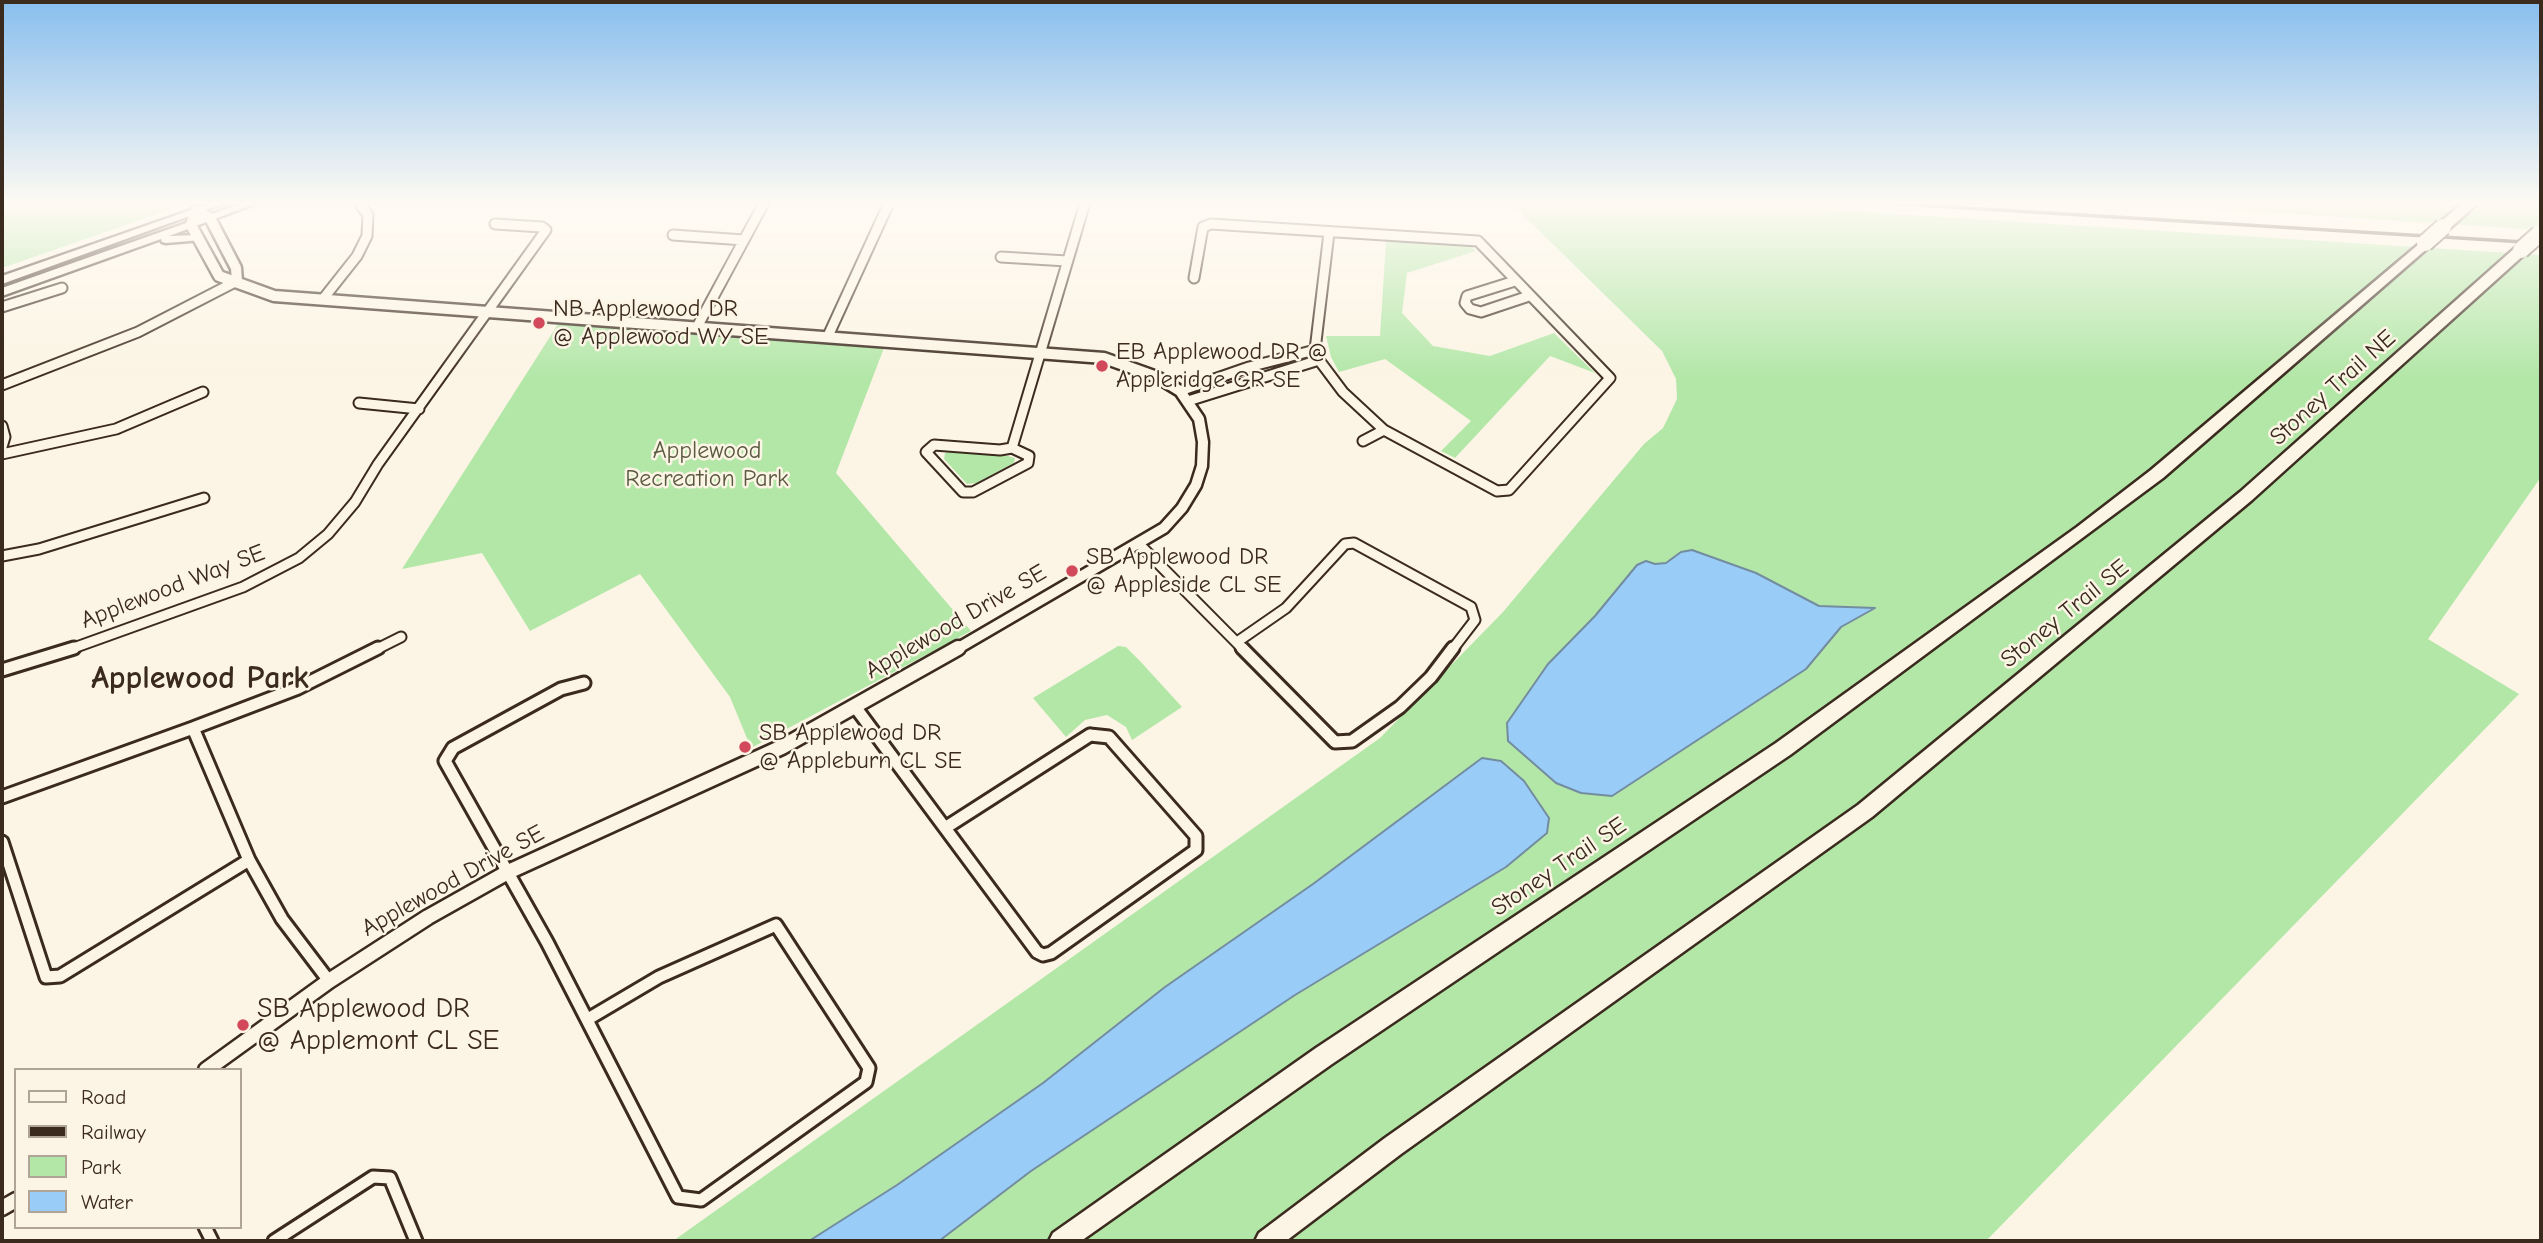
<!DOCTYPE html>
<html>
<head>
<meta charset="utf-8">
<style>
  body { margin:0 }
  #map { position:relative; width:2543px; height:1243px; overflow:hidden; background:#fcf5e5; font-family:"Comic Neue",sans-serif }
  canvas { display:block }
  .frame { position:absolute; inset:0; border:4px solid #3b2a1e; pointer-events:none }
  .legend { position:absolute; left:14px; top:1068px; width:228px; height:161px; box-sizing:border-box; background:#fcf5e5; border:2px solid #afa495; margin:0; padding:9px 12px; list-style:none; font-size:21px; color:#3b2a1e }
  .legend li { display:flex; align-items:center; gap:14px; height:35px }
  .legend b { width:35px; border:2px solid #afa495 }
</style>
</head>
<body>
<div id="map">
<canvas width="2543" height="1243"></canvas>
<div class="frame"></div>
<ul class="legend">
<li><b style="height:9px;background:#fcf5e5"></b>Road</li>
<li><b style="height:9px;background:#3b2a1e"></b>Railway</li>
<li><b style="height:19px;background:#b3e7a8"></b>Park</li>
<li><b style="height:19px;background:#99cdf7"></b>Water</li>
</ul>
</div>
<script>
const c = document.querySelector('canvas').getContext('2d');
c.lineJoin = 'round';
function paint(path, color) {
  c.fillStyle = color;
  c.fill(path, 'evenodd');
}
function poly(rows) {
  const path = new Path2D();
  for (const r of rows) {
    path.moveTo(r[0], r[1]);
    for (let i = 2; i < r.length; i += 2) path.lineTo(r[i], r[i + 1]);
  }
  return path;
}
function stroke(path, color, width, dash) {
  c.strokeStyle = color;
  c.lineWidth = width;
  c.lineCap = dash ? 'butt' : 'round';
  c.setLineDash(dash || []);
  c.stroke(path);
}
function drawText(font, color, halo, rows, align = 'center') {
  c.font = font + ' "Comic Neue",sans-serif';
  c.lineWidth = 5;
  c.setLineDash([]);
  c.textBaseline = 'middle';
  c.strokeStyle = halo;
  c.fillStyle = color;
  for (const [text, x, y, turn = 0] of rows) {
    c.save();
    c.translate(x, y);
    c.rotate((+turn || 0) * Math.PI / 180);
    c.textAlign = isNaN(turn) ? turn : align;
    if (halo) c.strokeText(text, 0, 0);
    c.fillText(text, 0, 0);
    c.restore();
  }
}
paint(poly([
  [2,203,189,203,2,268],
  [1471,203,1723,203,2541,255,2541,477,2428,639,2519,694,1986,1241,673,1241,1380,738,1503,612,1644,444,1663,428,1677,399,1676,379,1662,351,1513,205],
  [2126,203,2541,203,2541,230],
  [1386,241,1470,246,1476,251,1407,273,1402,313,1433,346,1490,356,1554,333,1595,373,1550,356,1455,458,1441,451,1471,421,1385,359,1339,372,1331,357,1326,336,1380,336],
  [558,324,884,348,836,473,971,631,751,748,730,697,640,574,530,631,482,553,402,569],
  [950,452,1008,456,1015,458,1014,463,976,483,967,484,944,459,945,453],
  [1118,646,1126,647,1140,661,1182,707,1132,740,1126,727,1107,715,1085,720,1066,737,1033,698]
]), '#b3e7a8');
const water = poly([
  [1692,550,1756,573,1819,606,1875,608,1841,627,1806,669,1612,796,1581,793,1556,783,1508,741,1507,723,1548,664,1595,616,1637,565,1646,561,1655,564,1666,563,1681,552,1692,550],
  [1482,758,1501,761,1524,781,1549,818,1547,833,1506,867,1295,995,1031,1171,939,1241,809,1241,897,1185,1043,1083,1165,987,1313,884,1482,758]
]);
paint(water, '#99cdf7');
stroke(water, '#738ca0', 2);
const minorFar1 = poly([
  [673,235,744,240],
  [1001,257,1067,261],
  [1194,278,1203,227,1211,224,1478,241,1610,378,1509,490,1497,491,1384,430,1343,392,1319,360,1315,350,1329,233],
  [1515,281,1467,296,1465,303,1470,309,1481,312,1529,296],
  [323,299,357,256,367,236,368,215,359,203],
  [2,307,62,288],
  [697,327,764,203],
  [828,336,889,203],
  [2,385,138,332,237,281],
  [1180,391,1249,367,1315,350],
  [1188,401,1319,360],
  [359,403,419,409],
  [2,426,5,437,2,447],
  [1363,441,1384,430],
  [934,445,1000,450,1012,448,1029,456,1028,463,973,492,963,492,926,452,934,445],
  [1012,448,1085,203],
  [2,454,116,429,203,392],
  [1138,543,1244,650],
  [2,556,39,549,204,498],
  [1237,642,1286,608,1345,544,1354,543,1471,607,1475,620,1452,650],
  [68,650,243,587,299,558,328,534,355,502,378,464,546,230,542,227,495,224],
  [375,650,401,637]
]);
const minor = poly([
  [1242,648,1335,742,1352,741,1400,707,1431,677,1453,648],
  [2,670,74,648],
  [584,683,561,689,453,748,445,761,547,942,678,1197,701,1200,866,1082,869,1068,776,925,659,977,588,1019],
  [856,708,945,828],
  [193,728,298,688,378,648],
  [1090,735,1109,737,1196,836,1196,850,1051,953,1043,955,1037,952,945,828,1090,735],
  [2,797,193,728,249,860,60,976,46,977,2,842],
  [249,860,282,919,329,981],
  [205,1227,212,1241],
  [274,1241,373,1177,390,1178,416,1241]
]);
const tertiaryFar1 = poly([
  [237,281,236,268,210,218,196,211,191,225,219,276,274,296,1104,358,1157,377,1180,391,1199,419,1203,442,1202,466,1196,485,1182,508,1164,528,955,650]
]);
const tertiary = poly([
  [206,1070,329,981,428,917,508,872,782,747,958,648],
  [2,1208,16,1200]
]);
const secondary = poly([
  [211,203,225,203,2,284,2,276,211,203],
  [243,203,257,203,169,236,197,235,202,238,201,240,166,243,162,242,161,239,2,296,2,288,243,203]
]);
const motorway = poly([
  [2463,203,2478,203,2448,230,2438,230,2438,224,2463,203],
  [2425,239,2430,240,2430,246,2163,478,1790,755,1332,1064,1081,1241,1049,1241,1053,1233,1316,1048,1776,743,2077,527,2151,470,2425,239],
  [2521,246,2526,247,2526,253,2252,500,1872,817,1401,1154,1286,1241,1255,1241,1259,1233,1385,1138,1858,805,2240,492,2516,247,2521,246]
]);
stroke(minorFar1, '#3b2a1e', 13);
stroke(minor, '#3b2a1e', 17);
stroke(tertiaryFar1, '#3b2a1e', 15);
stroke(tertiary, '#3b2a1e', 19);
stroke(secondary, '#3b2a1e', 5);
stroke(motorway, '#3b2a1e', 5);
stroke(minorFar1, '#fcf5e5', 9);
stroke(minor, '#fcf5e5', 11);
stroke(tertiaryFar1, '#fcf5e5', 10);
stroke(tertiary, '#fcf5e5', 14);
paint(secondary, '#fcf5e5');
paint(motorway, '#fcf5e5');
stroke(poly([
  [1886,203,2541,243]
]), '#3b2a1e', 3.5);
const motorwayBridge = poly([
  [2425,243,2443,227],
  [2521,250,2539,234]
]);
stroke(motorwayBridge, '#3b2a1e', 20, []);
stroke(motorwayBridge, '#fcf5e5', 16);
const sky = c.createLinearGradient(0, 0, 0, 377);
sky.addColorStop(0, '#88beee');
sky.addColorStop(0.54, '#fefaf3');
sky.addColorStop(1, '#fefaf300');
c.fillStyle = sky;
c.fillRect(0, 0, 2543, 377);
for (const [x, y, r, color] of [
  [539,323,7,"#d1495b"],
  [1102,366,7,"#d1495b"],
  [1072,571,7,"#d1495b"],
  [745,747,7,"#d1495b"],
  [243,1025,7,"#d1495b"]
]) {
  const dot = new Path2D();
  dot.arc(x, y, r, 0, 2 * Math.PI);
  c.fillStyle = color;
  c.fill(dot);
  stroke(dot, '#fcf5e5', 2.5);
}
drawText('24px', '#3b2a1e', '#fcf5e5', [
  ["NB Applewood DR",553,309],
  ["@ Applewood WY SE",553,337],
  ["EB Applewood DR @",1116,352],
  ["Appleridge GR SE",1116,380],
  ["SB Applewood DR",1086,557],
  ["@ Appleside CL SE",1086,585],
  ["SB Applewood DR",759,733],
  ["@ Appleburn CL SE",759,761]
], 'left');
drawText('24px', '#3b2a1e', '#fcf5e5', [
  ["Stoney Trail NE",2333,388,-42],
  ["Applewood Way SE",173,587,-21],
  ["Stoney Trail SE",2065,614,-39],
  ["Applewood Drive SE",956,622,-30],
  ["Stoney Trail SE",1559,867,-34],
  ["Applewood Drive SE",453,881,-29]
]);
drawText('24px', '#595940', '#fcf5e5', [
  ["Applewood",707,451],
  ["Recreation Park",707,479]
]);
drawText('28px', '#3b2a1e', '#fcf5e5', [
  ["SB Applewood DR",257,1009],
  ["@ Applemont CL SE",257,1041]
], 'left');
drawText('bold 32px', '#3b2a1e', '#fcf5e5', [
  ["Applewood Park",200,679]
]);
</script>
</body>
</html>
